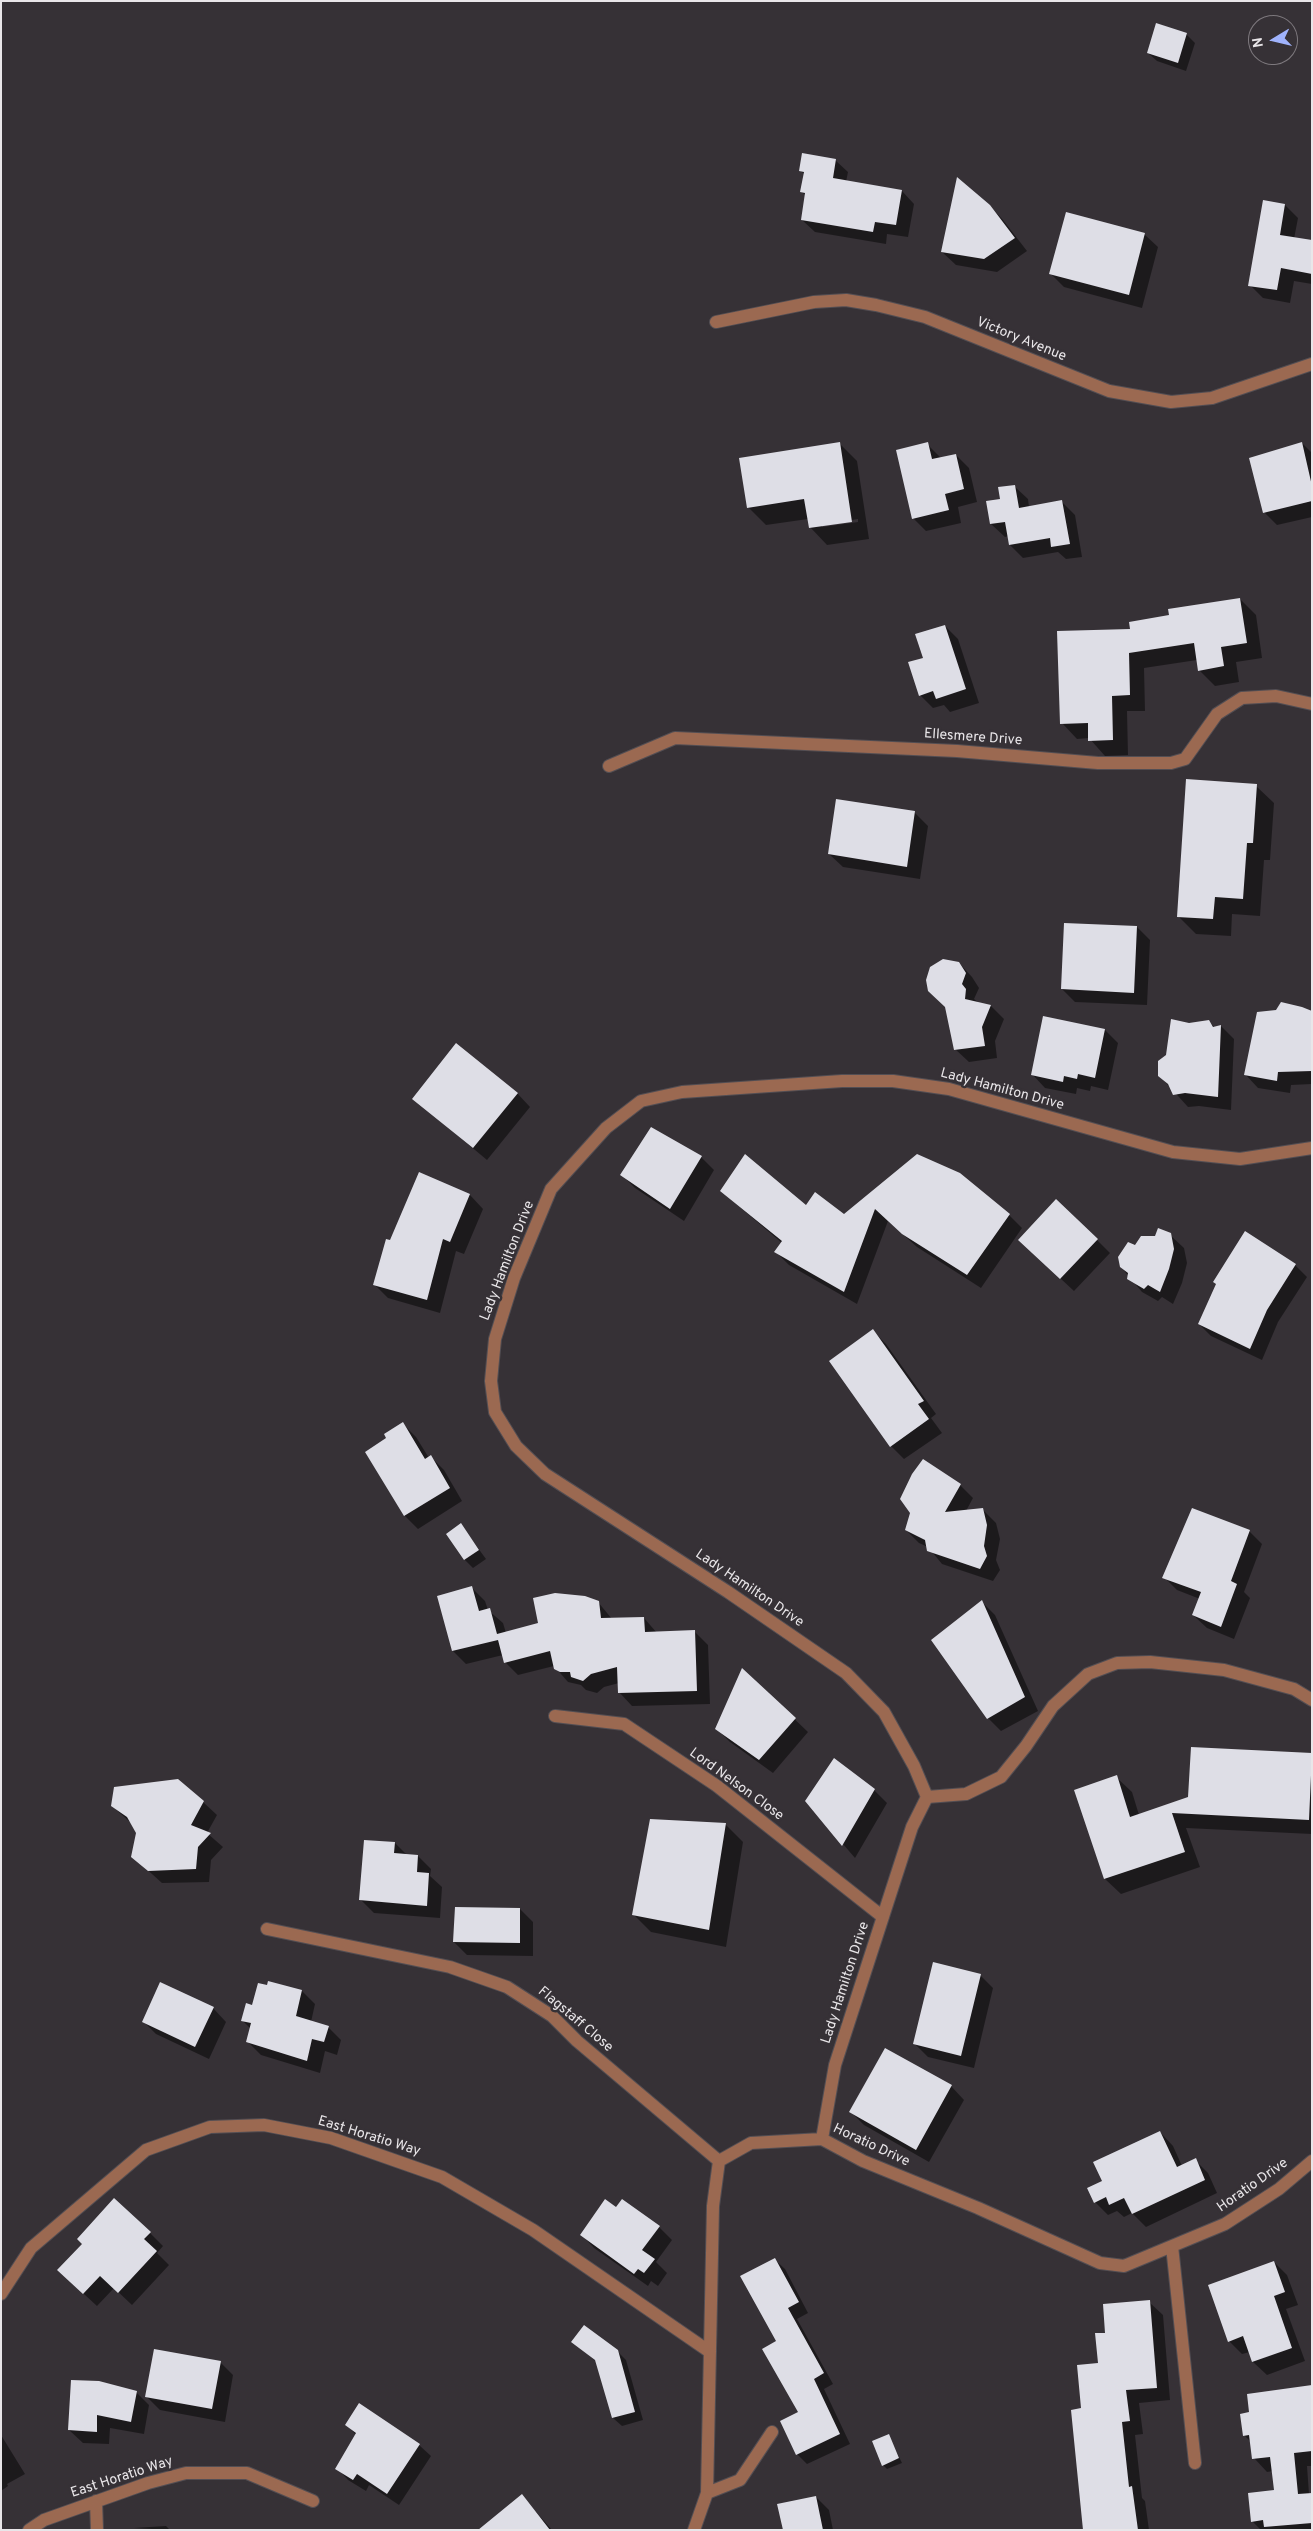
<!DOCTYPE html>
<html>
<head>
<meta charset="utf-8">
<style>
  body { margin:0 }
  #map { position:relative; width:1313px; height:2531px; overflow:hidden; background:#363136; font-family:Overpass,sans-serif }
  canvas { display:block }
  .frame { position:absolute; inset:0; border:2px solid #e9e6e9; pointer-events:none }
  .north { position:absolute; left:1248px; top:15px; width:50px; height:50px; box-sizing:border-box; background:#363136; border:1px solid #7e797e; border-radius:50%; rotate:261deg; font-size:14px; font-weight:700; line-height:20px; text-align:center; color:#e9e6e9 }
  .north::after { content:''; display:block; margin:auto; width:18px; height:22px; background:#a0b3fd; clip-path:polygon(50% 0,100% 100%,50% 72%,0 100%) }
</style>
</head>
<body>
<div id="map">
<canvas width="1313" height="2531"></canvas>
<div class="frame"></div>
<div class="north">N</div>
</div>
<script>
const c = document.querySelector('canvas').getContext('2d');
c.lineJoin = 'round';
function paint(path, color) {
  c.fillStyle = color;
  c.fill(path, 'evenodd');
}
function poly(rows) {
  const path = new Path2D();
  for (const r of rows) {
    path.moveTo(r[0], r[1]);
    for (let i = 2; i < r.length; i += 2) path.lineTo(r[i], r[i + 1]);
  }
  return path;
}
function stroke(path, color, width, dash) {
  c.strokeStyle = color;
  c.lineWidth = width;
  c.lineCap = dash ? 'butt' : 'round';
  c.setLineDash(dash || []);
  c.stroke(path);
}
function drawText(font, color, halo, rows, align = 'center') {
  c.font = font + ' Overpass,sans-serif';
  c.lineWidth = 5;
  c.setLineDash([]);
  c.textBaseline = 'middle';
  c.strokeStyle = halo;
  c.fillStyle = color;
  for (const [text, x, y, turn = 0] of rows) {
    c.save();
    c.translate(x, y);
    c.rotate((+turn || 0) * Math.PI / 180);
    c.textAlign = isNaN(turn) ? turn : align;
    if (halo) c.strokeText(text, 0, 0);
    c.fillText(text, 0, 0);
    c.restore();
  }
}
paint(poly([
  [1186,34,1195,43,1186,71,1157,61,1148,53],
  [835,160,848,172,846,182,902,191,914,204,908,237,887,234,886,244,815,232,802,220,806,196,802,192,804,174,801,171],
  [1285,205,1298,218,1294,239,1312,242,1312,284,1294,281,1290,303,1263,298,1250,285],
  [990,206,1003,220,1027,251,997,272,956,265,942,252],
  [1144,234,1158,247,1142,308,1064,287,1051,274],
  [1302,443,1312,453,1312,517,1277,525,1264,512],
  [840,444,857,461,869,539,827,545,810,527,808,519,766,525,748,507],
  [858,519,858,522,822,527,822,525],
  [927,444,941,458,956,455,969,468,977,502,958,507,961,523,926,531,913,518],
  [1014,486,1028,499,1029,507,1062,502,1075,515,1082,557,1066,559,1058,552,1023,558,1010,545,1009,536,1005,537,991,524],
  [1240,599,1256,615,1262,658,1236,662,1239,682,1215,686,1199,670,1197,660,1144,668,1145,711,1127,711,1128,755,1105,756,1089,738,1077,739,1062,723,1132,631,1171,616],
  [945,626,958,639,979,703,950,712,944,705,933,708,920,695,924,658],
  [1256,786,1274,803,1270,860,1264,860,1260,916,1232,914,1231,936,1196,934,1178,916],
  [837,801,915,813,928,826,920,879,843,867,829,854],
  [1137,927,1150,940,1147,1005,1075,1002,1062,989],
  [959,963,972,977,979,988,974,999,979,1003,991,1006,1004,1019,995,1041,997,1058,969,1062,955,1049],
  [1312,1013,1312,1084,1291,1085,1290,1093,1258,1088,1245,1074],
  [1209,1021,1215,1028,1221,1026,1234,1039,1231,1110,1199,1106,1188,1107,1159,1075,1167,1056,1189,1024],
  [1105,1030,1118,1043,1108,1090,1091,1086,1090,1091,1077,1088,1076,1094,1045,1088,1032,1074],
  [517,1093,530,1107,487,1160,414,1099],
  [918,1156,1009,1215,1022,1228,981,1288,917,1247,888,1221,857,1304,789,1265,776,1252,782,1243,721,1191,844,1216],
  [701,1157,714,1170,684,1221,635,1188,622,1175],
  [419,1174,470,1195,483,1209,464,1254,456,1251,440,1313,388,1298,375,1285],
  [1170,1235,1184,1248,1187,1263,1182,1283,1173,1304,1162,1297,1158,1301,1142,1292,1121,1267,1136,1247],
  [1097,1240,1110,1253,1074,1291,1033,1253],
  [1295,1265,1307,1277,1278,1322,1262,1360,1211,1336,1199,1324],
  [873,1331,886,1344,936,1414,931,1418,942,1433,904,1459,891,1446],
  [403,1424,416,1437,429,1458,431,1457,444,1470,462,1501,418,1529,405,1516,366,1452,388,1439],
  [960,1485,973,1498,966,1511,983,1510,996,1523,1000,1539,996,1560,1000,1570,993,1581,942,1564,928,1547,919,1543,906,1530],
  [461,1525,486,1559,473,1568,464,1559],
  [1249,1531,1262,1544,1244,1592,1250,1598,1234,1639,1207,1628,1193,1615,1200,1599,1177,1590,1164,1577],
  [472,1588,485,1601,488,1610,503,1623,506,1633,540,1624,598,1602,612,1619,644,1618,657,1633,695,1632,708,1645,710,1704,632,1706,619,1692,619,1683,604,1687,597,1693,586,1690,581,1685,568,1682,554,1666,518,1675,505,1662,503,1655,466,1664,453,1651,439,1597],
  [982,1602,995,1615,1038,1711,1001,1731,988,1718],
  [743,1670,808,1732,773,1773,730,1742,717,1729],
  [1312,1755,1312,1834,1186,1828,1200,1867,1121,1894,1105,1879,1116,1777,1132,1792,1139,1815],
  [874,1790,887,1803,855,1858,806,1801],
  [203,1802,217,1815,207,1833,223,1847,211,1860,209,1882,162,1883,132,1856,137,1833,131,1823,112,1806],
  [725,1824,743,1842,726,1947,651,1932,634,1915],
  [395,1843,407,1855,418,1856,431,1869,430,1876,442,1887,440,1918,374,1913,361,1900],
  [520,1909,533,1922,533,1956,467,1955,454,1942],
  [980,1975,993,1988,974,2068,928,2057,915,2044],
  [269,1982,302,1991,315,2004,311,2022,328,2027,341,2040,337,2055,325,2051,320,2073,261,2055,248,2042,251,2029,242,2020],
  [213,2008,226,2022,209,2059,156,2034,143,2021],
  [951,2086,964,2100,929,2162,864,2125,851,2112],
  [1160,2132,1173,2146,1182,2166,1195,2160,1208,2173,1217,2193,1146,2227,1132,2213,1124,2217,1117,2211,1108,2215,1095,2202,1104,2181],
  [616,2209,659,2227,672,2240,656,2262,667,2273,658,2286,651,2281,648,2286,594,2248,581,2234],
  [150,2233,163,2246,157,2253,169,2265,132,2305,114,2288,97,2306,72,2283],
  [774,2259,785,2269,808,2313,797,2319,833,2384,824,2389,850,2444,807,2464,797,2454,799,2413,777,2342],
  [1274,2262,1287,2275,1298,2305,1286,2309,1305,2361,1267,2375,1253,2362,1250,2352,1242,2354,1229,2341],
  [1149,2302,1163,2315,1170,2400,1139,2403,1143,2434,1135,2435,1142,2498,1145,2501,1149,2530,1085,2530,1083,2410,1099,2364,1106,2334],
  [573,2342,617,2351,626,2360,643,2420,622,2426,613,2418,597,2362],
  [220,2362,233,2375,225,2422,160,2410,147,2397],
  [1312,2386,1312,2466,1307,2466,1309,2494,1312,2494,1312,2530,1261,2530,1252,2521,1275,2491,1273,2471,1267,2472,1254,2458,1251,2442,1244,2435,1251,2413],
  [136,2392,149,2405,144,2434,110,2428,109,2444,83,2443,69,2430],
  [347,2425,419,2445,431,2456,399,2505,369,2485,366,2491,348,2480,337,2468,356,2435],
  [1,2435,25,2474,7,2484,8,2486,1,2491],
  [888,2435,902,2463,887,2469,883,2465],
  [522,2496,552,2530,480,2530],
  [816,2497,829,2510,833,2530,784,2530],
  [166,2526,170,2530,134,2528]
]), '#0007');
paint(poly([
  [1156,23,1187,33,1178,63,1147,53],
  [802,153,836,159,833,178,902,190,896,225,875,222,873,232,801,220,805,193,800,192,804,172,799,171],
  [957,177,990,205,1015,238,984,259,941,252],
  [1263,200,1285,204,1280,235,1312,240,1312,274,1281,268,1277,290,1248,286],
  [1066,212,1145,233,1129,295,1049,274],
  [840,442,852,522,809,528,804,499,747,508,739,458],
  [928,442,932,459,956,454,964,489,945,494,949,510,912,519,896,450],
  [1302,442,1312,486,1312,501,1263,513,1249,458],
  [1015,485,1019,508,1062,500,1070,544,1051,547,1050,538,1009,545,1005,522,990,524,986,501,1000,499,998,487],
  [1240,598,1247,643,1221,647,1224,666,1198,671,1194,643,1129,653,1130,695,1112,696,1113,740,1088,741,1088,723,1060,724,1057,631,1130,629,1129,622,1169,615,1168,609],
  [945,625,966,689,936,699,933,691,919,696,908,662,923,658,915,634],
  [1186,779,1257,784,1253,843,1247,843,1243,899,1215,897,1213,919,1177,917],
  [836,799,915,811,907,867,828,854],
  [1064,923,1137,926,1134,993,1061,989],
  [943,959,959,962,966,973,962,984,966,989,965,999,991,1005,982,1027,985,1046,954,1050,945,1007,928,991,926,980,930,967],
  [1281,1002,1302,1007,1312,1011,1312,1071,1278,1072,1277,1081,1244,1075,1257,1012,1276,1010],
  [1043,1016,1105,1029,1095,1078,1078,1074,1077,1079,1064,1076,1063,1082,1031,1075],
  [1171,1019,1189,1023,1209,1020,1213,1027,1221,1025,1218,1097,1185,1093,1173,1095,1168,1084,1158,1076,1158,1061,1166,1055],
  [456,1043,518,1093,473,1148,412,1099],
  [651,1127,702,1156,670,1209,620,1175],
  [745,1154,806,1205,815,1192,844,1214,917,1154,960,1173,1010,1214,967,1275,902,1234,875,1209,844,1292,774,1252,782,1241,720,1191],
  [419,1172,470,1194,450,1242,443,1239,427,1300,373,1285,386,1239,390,1240],
  [1056,1199,1098,1239,1060,1279,1018,1240],
  [1158,1228,1171,1233,1174,1249,1169,1269,1160,1292,1148,1285,1144,1289,1127,1279,1128,1273,1120,1267,1118,1257,1128,1242,1135,1245,1141,1236,1155,1236],
  [1245,1231,1296,1264,1267,1310,1250,1349,1198,1324,1216,1284,1213,1282],
  [873,1329,924,1401,918,1404,929,1419,890,1447,829,1361],
  [403,1422,425,1459,431,1455,450,1488,404,1516,365,1452,386,1438,384,1434],
  [923,1459,961,1484,945,1512,983,1508,987,1525,984,1546,987,1556,980,1569,927,1551,925,1540,905,1530,910,1513,900,1499,912,1474],
  [1192,1508,1250,1530,1231,1581,1237,1584,1221,1627,1192,1615,1201,1592,1162,1578],
  [461,1523,479,1550,464,1560,446,1534],
  [472,1586,479,1611,490,1608,497,1634,538,1623,533,1598,555,1593,585,1596,599,1601,601,1618,644,1617,645,1632,695,1630,697,1691,618,1693,617,1667,591,1674,583,1681,571,1677,570,1672,560,1672,554,1669,550,1651,504,1663,498,1640,452,1651,437,1596],
  [982,1600,1025,1697,987,1719,931,1640],
  [742,1668,796,1718,759,1760,715,1729],
  [1191,1747,1312,1753,1309,1820,1172,1813,1185,1852,1104,1879,1074,1790,1117,1775,1130,1817,1188,1797],
  [834,1758,875,1789,842,1846,805,1801],
  [178,1779,204,1801,191,1825,211,1833,198,1847,196,1869,148,1871,131,1857,136,1833,127,1817,111,1806,114,1787],
  [650,1819,726,1823,709,1930,632,1915],
  [364,1840,395,1842,394,1853,418,1855,417,1872,429,1873,427,1906,359,1900],
  [455,1907,520,1908,520,1943,453,1942],
  [933,1962,981,1974,961,2056,913,2044],
  [268,1981,302,1990,296,2016,329,2026,324,2042,312,2039,307,2061,246,2042,251,2023,241,2021,246,2003,252,2005,258,1983,267,1985],
  [160,1982,214,2007,195,2047,142,2022],
  [885,2048,952,2085,916,2150,849,2112],
  [1160,2131,1177,2167,1196,2158,1205,2180,1132,2214,1124,2198,1109,2205,1106,2197,1094,2203,1087,2188,1102,2181,1093,2162],
  [114,2198,151,2232,144,2239,157,2251,118,2293,100,2276,83,2294,57,2270,82,2244,77,2239],
  [605,2199,616,2207,622,2199,660,2226,642,2250,655,2259,644,2273,638,2269,634,2274,580,2235],
  [775,2258,799,2302,788,2308,824,2373,814,2379,840,2434,796,2455,780,2421,798,2412,762,2349,776,2341,740,2276],
  [1274,2261,1285,2292,1274,2296,1292,2348,1252,2362,1243,2336,1228,2342,1208,2285],
  [1150,2300,1157,2388,1126,2390,1130,2421,1122,2422,1129,2487,1132,2486,1138,2530,1083,2530,1071,2410,1081,2408,1077,2365,1098,2363,1095,2333,1105,2333,1103,2304],
  [584,2325,618,2350,635,2412,612,2418,595,2360,571,2342],
  [154,2349,221,2361,212,2409,145,2397],
  [71,2380,99,2381,137,2391,131,2422,97,2415,97,2432,68,2430],
  [1312,2385,1312,2451,1294,2453,1298,2494,1312,2493,1312,2523,1264,2527,1263,2520,1251,2522,1248,2493,1274,2490,1270,2457,1252,2459,1249,2435,1243,2436,1240,2414,1249,2412,1247,2394],
  [359,2403,420,2444,387,2494,357,2474,353,2480,335,2469,356,2433,345,2425],
  [889,2434,899,2458,882,2466,872,2441],
  [522,2494,550,2530,478,2530],
  [816,2496,823,2530,783,2530,777,2504]
]), '#dedee6');
const minor = poly([
  [716,322,814,302,846,300,876,305,925,317,1109,391,1171,402,1212,398,1312,364],
  [609,766,675,738,957,751,1098,763,1171,763,1185,759,1217,714,1242,698,1276,696,1312,704],
  [555,1716,624,1724,717,1786,883,1917],
  [927,1797,966,1794,1001,1777,1026,1746,1053,1706,1088,1674,1117,1663,1150,1662,1224,1670,1294,1689,1312,1700],
  [267,1929,450,1967,507,1987,552,2016,577,2041,719,2161],
  [822,2139,835,2065,912,1827,927,1797,914,1766,884,1712,846,1673,728,1592,545,1474,516,1446,495,1412,491,1381,495,1339,514,1278,551,1189,606,1128,641,1101,682,1092,842,1081,893,1081,949,1089,1173,1152,1240,1159,1312,1148],
  [1172,2246,1195,2463],
  [1,2294,31,2248,146,2150,210,2127,264,2125,331,2138,442,2177,533,2230,710,2352],
  [707,2493,740,2480,772,2432],
  [96,2501,97,2530],
  [29,2530,44,2520,148,2483,186,2473,247,2473,313,2501],
  [694,2530,707,2493,713,2206,719,2161,751,2143,822,2139,863,2161,978,2208,1100,2263,1124,2266,1225,2224,1279,2189,1312,2161]
]);
stroke(minor, '#534e53', 14);
stroke(minor, '#9b6951', 12);
drawText('14px', '#e9e6e9', '#363136', [
  ["Victory Avenue",1021,340,22],
  ["Ellesmere Drive",973,738,4],
  ["Lady Hamilton Drive",1002,1090,15],
  ["Lady Hamilton Drive",508,1261,-69],
  ["Lady Hamilton Drive",749,1589,34],
  ["Lord Nelson Close",736,1785,36],
  ["Lady Hamilton Drive",846,1983,-72],
  ["Flagstaff Close",575,2020,40],
  ["East Horatio Way",369,2137,17],
  ["Horatio Drive",871,2146,25],
  ["Horatio Drive",1253,2186,-35],
  ["East Horatio Way",122,2478,-18]
]);
</script>
</body>
</html>
